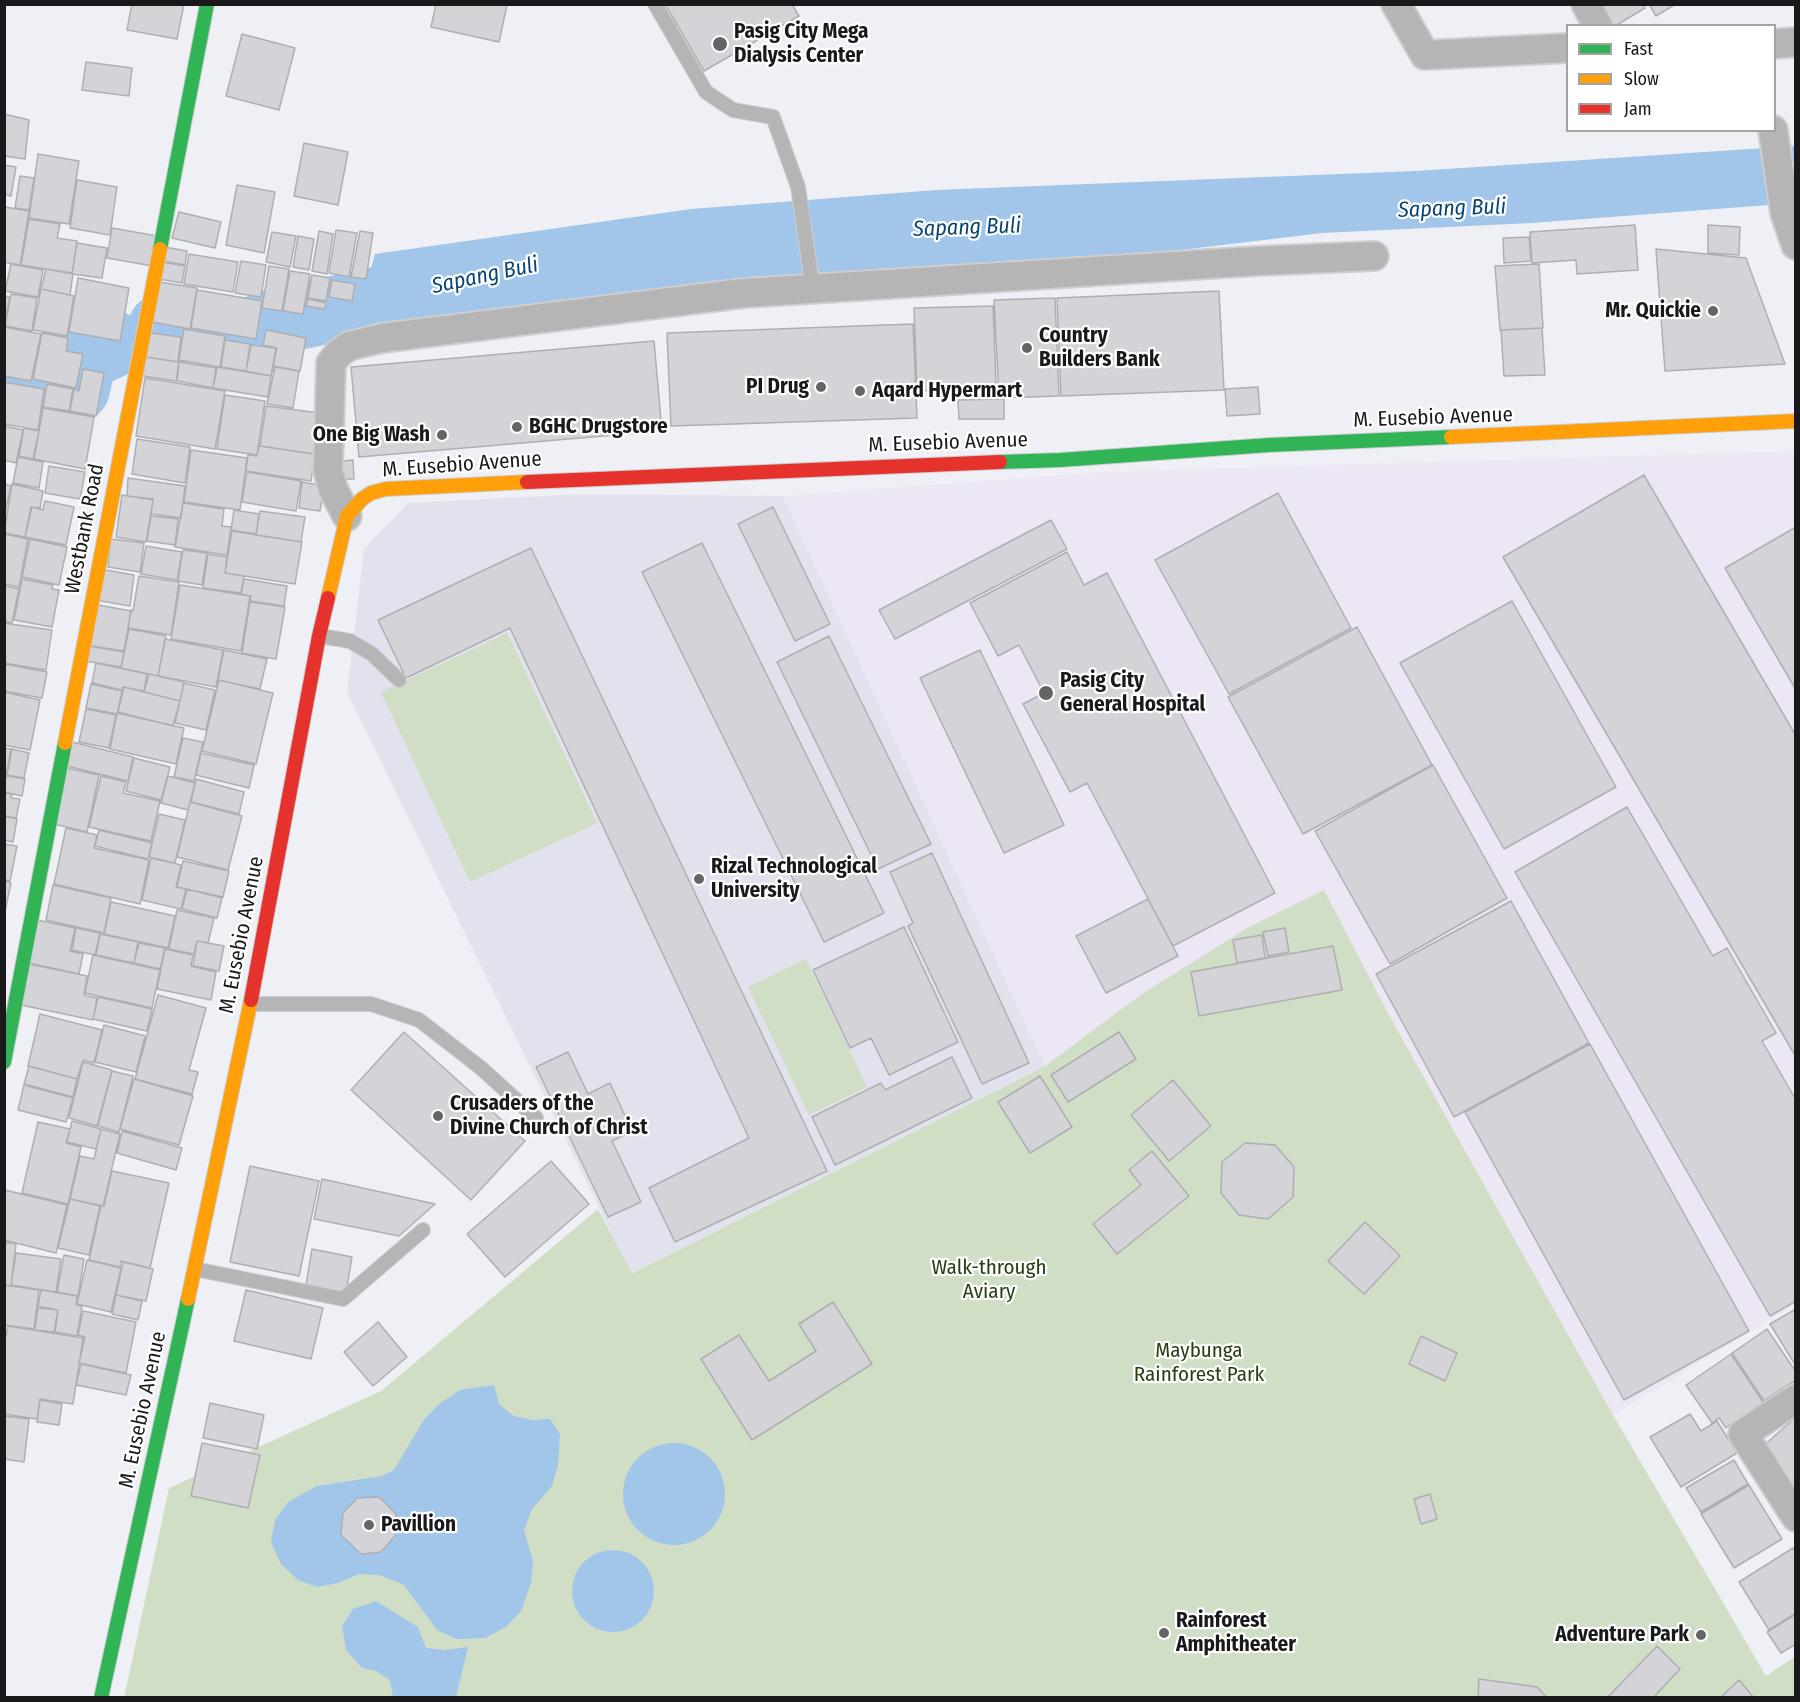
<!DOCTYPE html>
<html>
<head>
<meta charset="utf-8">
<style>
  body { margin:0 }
  #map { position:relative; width:1800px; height:1702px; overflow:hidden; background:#eff0f5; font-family:"Fira Sans Condensed",sans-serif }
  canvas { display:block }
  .frame { position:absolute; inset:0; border:6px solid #19191c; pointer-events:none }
  .legend { position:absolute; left:1566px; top:24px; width:210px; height:108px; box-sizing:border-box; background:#fff; border:2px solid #a3a3a4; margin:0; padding:8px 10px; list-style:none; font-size:18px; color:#19191c }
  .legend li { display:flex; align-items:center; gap:12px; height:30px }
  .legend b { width:30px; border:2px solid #a3a3a4 }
</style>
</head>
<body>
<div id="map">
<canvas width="1800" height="1702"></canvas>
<div class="frame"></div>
<ul class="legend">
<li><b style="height:8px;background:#30b455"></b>Fast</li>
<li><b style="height:8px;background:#ff9f0a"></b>Slow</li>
<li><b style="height:8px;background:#e5322d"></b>Jam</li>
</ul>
</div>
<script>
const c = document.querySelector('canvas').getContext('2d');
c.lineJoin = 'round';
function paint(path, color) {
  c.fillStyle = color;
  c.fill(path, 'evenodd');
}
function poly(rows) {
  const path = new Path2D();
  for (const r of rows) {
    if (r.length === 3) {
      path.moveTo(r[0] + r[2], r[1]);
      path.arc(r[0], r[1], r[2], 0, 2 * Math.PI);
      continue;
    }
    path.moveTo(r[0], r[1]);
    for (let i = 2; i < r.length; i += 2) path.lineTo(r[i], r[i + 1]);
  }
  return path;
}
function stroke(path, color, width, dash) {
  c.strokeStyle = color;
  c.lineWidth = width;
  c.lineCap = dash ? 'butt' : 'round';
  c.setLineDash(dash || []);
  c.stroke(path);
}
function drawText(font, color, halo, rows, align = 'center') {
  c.font = font + ' "Fira Sans Condensed",sans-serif';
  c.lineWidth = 4.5;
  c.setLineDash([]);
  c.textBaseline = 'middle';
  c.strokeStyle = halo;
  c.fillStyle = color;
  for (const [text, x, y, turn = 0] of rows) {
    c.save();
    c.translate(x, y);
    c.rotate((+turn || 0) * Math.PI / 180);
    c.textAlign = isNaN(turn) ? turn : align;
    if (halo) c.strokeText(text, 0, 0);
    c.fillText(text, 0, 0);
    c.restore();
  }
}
paint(poly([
  [583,494,783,496,1045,1066,631,1273,347,692,364,549,408,503]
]), '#e1e2ed');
paint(poly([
  [1795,451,1795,1305,1613,1415,1389,1015,1324,891,1139,996,1045,1066,783,496,1101,472]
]), '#ede7f5');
paint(poly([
  [507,633,597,823,470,882,381,692],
  [1324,890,1389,1015,1613,1415,1766,1676,1796,1656,1795,1698,124,1698,169,1488,381,1391,598,1209,632,1273,1045,1066,1139,996,1247,928],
  [806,959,867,1087,809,1115,748,987]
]), '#cfdec5');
paint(poly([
  [1795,146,1795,203,1532,223,1322,233,1049,266,353,333,375,254,691,209,936,190,1416,171],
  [494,1385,499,1404,514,1416,532,1420,550,1419,560,1434,558,1465,552,1486,532,1509,524,1530,533,1561,531,1583,521,1611,506,1627,485,1638,456,1639,437,1630,404,1585,379,1575,359,1574,338,1583,317,1587,298,1580,281,1564,271,1542,275,1520,288,1502,317,1486,382,1476,394,1470,423,1421,439,1404,460,1390],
  [674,1494,51],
  [613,1591,41],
  [376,1601,418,1627,426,1648,445,1650,468,1647,456,1697,393,1697,390,1680,376,1671,362,1668,346,1650,342,1626,353,1609]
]), '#a1c6ea');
stroke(poly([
  [161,327,180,330,191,329,261,342,265,324,449,284],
  [4,380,41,386,47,383,77,389,84,358,114,344]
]), '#a1c6ea', 66);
const building = poly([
  [132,4,184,4,177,39,127,30,132,4],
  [436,4,507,5,499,42,431,27,436,4],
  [665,4,792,4,799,16,704,71,665,4],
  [1595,4,1643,4,1645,8,1615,26,1608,26,1595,4],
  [1649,4,1676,4,1656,16,1649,4],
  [242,34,295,48,279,110,226,96,242,34],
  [86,62,132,68,129,96,82,90,86,62],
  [4,114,29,120,25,159,4,156,4,114],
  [304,143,348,152,338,205,294,196,304,143],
  [38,154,79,161,69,224,29,218,38,154],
  [4,165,16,167,11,196,4,194,4,165],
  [20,176,34,178,29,210,15,208,20,176],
  [77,180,117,187,110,235,70,228,77,180],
  [237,185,275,192,264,253,226,245,237,185],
  [5,207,29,211,20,265,4,262,5,207],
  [179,212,221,222,215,248,172,238,179,212],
  [29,219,60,224,57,238,77,241,72,273,21,265,29,219],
  [1635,225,1638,270,1577,274,1576,260,1532,263,1530,232,1635,225],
  [1708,225,1740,227,1739,255,1708,253,1708,225],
  [112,228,157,236,153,266,107,258,112,228],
  [336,230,357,233,349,277,329,273,336,230],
  [319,231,333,234,327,274,312,271,319,231],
  [360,231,373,233,366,279,351,277,360,231],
  [272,232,296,236,290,267,266,262,272,232],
  [298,236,314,239,309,270,293,267,298,236],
  [1529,237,1531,261,1504,263,1503,238,1529,237],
  [77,243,107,248,102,278,72,274,77,243],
  [164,247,187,251,185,265,162,261,164,247],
  [1656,249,1746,258,1785,364,1665,371,1656,249],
  [189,254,238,262,233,292,184,284,189,254],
  [241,261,266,265,261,297,235,293,241,261],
  [162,262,185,266,182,283,159,279,162,262],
  [11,264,43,270,38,297,5,291,11,264],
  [1539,264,1543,328,1500,330,1495,266,1539,264],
  [269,266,289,269,282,311,262,308,269,266],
  [46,269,73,274,70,295,41,289,46,269],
  [290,271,310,274,303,314,283,311,290,271],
  [312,275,330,278,326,301,308,298,312,275],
  [78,278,129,288,120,341,69,332,78,278],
  [332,280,355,284,352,301,329,297,332,280],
  [159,282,197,288,190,329,152,322,159,282],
  [41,289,74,296,67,336,33,330,41,289],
  [197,290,262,301,256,339,191,328,197,290],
  [1219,291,1224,390,1061,396,1057,298,1219,291],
  [11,294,37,298,32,331,5,326,11,294],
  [4,296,10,297,4,323,4,296],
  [1055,298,1059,396,999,398,994,300,1055,298],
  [308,299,326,303,325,309,306,306,308,299],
  [993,306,996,387,917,391,914,308,993,306],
  [913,324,917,418,671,426,667,333,913,324],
  [4,327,41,334,31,381,4,376,4,327],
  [1542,328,1545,375,1504,376,1501,330,1542,328],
  [184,329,225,336,220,367,179,360,184,329],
  [266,330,306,338,300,371,273,366,277,348,263,345,266,330],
  [42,333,68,338,66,351,83,354,76,388,33,379,42,333],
  [150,333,181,337,178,362,146,357,150,333],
  [225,340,250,344,246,371,221,367,225,340],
  [654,341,662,431,359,457,351,367,654,341],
  [251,345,276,348,271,376,246,371,251,345],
  [146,357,179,362,176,381,143,376,146,357],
  [179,362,216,368,213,388,177,381,179,362],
  [217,367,271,376,268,397,213,388,217,367],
  [275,367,299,371,293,408,267,404,275,367],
  [83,369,104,373,96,416,70,411,74,389,79,391,83,369],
  [145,378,225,391,215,449,136,436,145,378],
  [4,382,44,389,38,430,4,424,4,382],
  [47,384,73,389,69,411,43,407,47,384],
  [1258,387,1260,414,1227,416,1225,389,1258,387],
  [225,395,265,401,257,455,217,449,225,395],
  [1004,399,1004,419,959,419,958,400,1004,399],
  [266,406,319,413,314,454,260,446,266,406],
  [43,408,94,417,85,469,34,459,43,408],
  [4,426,23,430,16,463,4,460,4,426],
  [24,428,39,431,33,459,19,456,24,428],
  [137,439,190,447,185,483,132,474,137,439],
  [259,446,315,454,311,481,246,471,248,455,257,456,259,446],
  [191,450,247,458,240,510,184,502,191,450],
  [18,457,43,462,39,488,13,483,18,457],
  [353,460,354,479,335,480,333,462,353,460],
  [49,466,85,472,80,499,45,493,49,466],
  [247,472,301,481,296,511,242,502,247,472],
  [1644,475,1796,736,1796,1057,1503,557,1644,475],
  [128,478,185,486,181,518,151,514,153,499,127,496,128,478],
  [302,482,324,486,320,511,299,508,302,482],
  [4,484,11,486,4,517,4,484],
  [12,484,43,491,40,508,31,507,25,537,4,533,12,484],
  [1278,493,1351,628,1229,694,1155,560,1278,493],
  [122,495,153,500,146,542,116,537,122,495],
  [45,501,74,507,66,545,25,537,32,507,43,510,45,501],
  [183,503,224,509,222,526,231,527,227,555,175,547,183,503],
  [773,507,830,624,795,641,738,524,773,507],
  [234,510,259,514,256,534,231,530,234,510],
  [260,511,305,517,301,542,256,535,260,511],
  [151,516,178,519,175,545,147,541,151,516],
  [1051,520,1067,549,895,639,879,610,1051,520],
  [1796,527,1796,690,1725,568,1796,527],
  [232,531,302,542,295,584,225,573,232,531],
  [4,534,28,539,19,587,4,584,4,534],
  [30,539,67,547,59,585,22,577,30,539],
  [111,539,144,543,140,572,108,567,111,539],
  [702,543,884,913,824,942,642,572,702,543],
  [146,546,182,552,177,580,141,574,146,546],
  [531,548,827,1171,675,1242,649,1188,749,1138,510,628,406,678,378,620,531,548],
  [183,550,207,553,202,585,178,581,183,550],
  [1067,552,1084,585,1107,573,1275,893,1173,946,1087,783,1070,792,1023,704,1044,693,1019,645,998,656,970,603,1067,552],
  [208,554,227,557,225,573,244,576,241,593,203,588,208,554],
  [100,569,134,575,130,606,95,600,100,569],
  [139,576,179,582,171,635,128,628,131,610,133,611,139,576],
  [22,579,53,585,52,589,59,590,52,627,14,620,22,579],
  [244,579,287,586,284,606,250,601,251,596,241,594,244,579],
  [180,585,250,596,241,651,171,639,180,585],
  [4,586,19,589,12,623,4,621,4,586],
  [1512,601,1616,787,1504,849,1400,663,1512,601],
  [250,602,285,607,276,659,242,653,250,602],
  [93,604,131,611,124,651,86,645,93,604],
  [4,623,52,630,46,670,4,663,4,623],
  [1357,627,1432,765,1303,834,1228,697,1357,627],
  [129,629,166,636,158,676,121,668,129,629],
  [829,636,931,844,878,869,777,662,829,636],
  [165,639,223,650,216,687,158,676,165,639],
  [89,646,124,652,121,667,86,661,89,646],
  [224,650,267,659,260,689,218,680,224,650],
  [980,650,1064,825,1004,853,920,678,980,650],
  [96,663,147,674,144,691,123,687,122,690,92,683,96,663],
  [4,664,47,672,42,698,4,691,4,664],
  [149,674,184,682,180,701,144,692,149,674],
  [219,680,273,693,256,764,202,751,219,680],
  [184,683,215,690,206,730,175,723,184,683],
  [91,684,122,691,117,714,86,708,91,684],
  [124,687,180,701,173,726,118,712,124,687],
  [4,692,40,700,30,750,4,745,4,692],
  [86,709,116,715,109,748,79,742,86,709],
  [117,713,184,728,176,764,110,749,117,713],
  [183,738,203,742,194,781,174,777,183,738],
  [72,742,133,757,128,781,67,766,72,742],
  [4,748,11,749,5,782,4,782,4,748],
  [12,749,29,753,24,778,7,775,12,749],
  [201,753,254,765,249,788,196,775,201,753],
  [134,758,170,767,161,800,126,791,134,758],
  [1433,765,1507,898,1390,964,1315,831,1433,765],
  [66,768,99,775,87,832,54,824,66,768],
  [7,776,25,779,22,796,4,792,4,782,7,776],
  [101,776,126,782,123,793,160,801,151,841,89,827,101,776],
  [168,776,195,783,188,810,161,803,168,776],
  [196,779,244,792,239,814,191,802,196,779],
  [4,793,12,794,11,798,20,799,16,818,4,816,4,793],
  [190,802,242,816,228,870,177,857,190,802],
  [1627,807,1713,956,1727,948,1776,1033,1762,1041,1796,1100,1796,1301,1770,1316,1515,872,1627,807],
  [159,814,185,820,175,863,149,857,159,814],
  [4,816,17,819,13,842,4,840,4,816],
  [66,828,97,835,94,848,149,860,140,904,54,884,66,828],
  [99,830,152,843,148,859,95,846,99,830],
  [4,844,17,846,10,881,4,880,4,844],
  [932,853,1029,1063,982,1084,908,926,913,923,890,872,932,853],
  [151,858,181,865,176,887,186,889,181,909,142,900,151,858],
  [183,861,229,871,223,897,177,887,183,861],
  [4,881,11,883,4,916,4,881],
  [53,885,111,898,104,933,46,920,53,885],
  [187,889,222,898,217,918,182,909,187,889],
  [1148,899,1178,956,1106,993,1076,936,1148,899],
  [1511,901,1589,1043,1454,1117,1376,974,1511,901],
  [111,902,175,916,168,948,104,934,111,902],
  [177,910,214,918,208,943,197,941,194,954,169,949,177,910],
  [37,920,75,928,70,951,83,954,79,974,29,963,37,920],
  [904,927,958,1042,889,1075,871,1038,850,1048,813,970,904,927],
  [76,928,100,933,95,955,72,950,76,928],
  [1285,928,1289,952,1268,956,1263,932,1285,928],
  [100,934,138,942,134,963,96,955,100,934],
  [1262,935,1265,958,1237,963,1233,940,1262,935],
  [197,941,224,946,219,971,193,966,197,941],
  [139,943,165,948,160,969,134,963,139,943],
  [1333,946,1342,990,1199,1016,1191,972,1333,946],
  [165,949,193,955,191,966,216,972,211,1000,157,989,165,949],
  [93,955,160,970,152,1008,85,993,93,955],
  [29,964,87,976,84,995,97,998,93,1020,21,1005,29,964],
  [158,995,206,1008,189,1070,198,1072,192,1094,135,1079,158,995],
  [98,997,152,1009,147,1031,93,1019,98,997],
  [40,1014,102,1030,94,1063,83,1060,77,1079,28,1066,40,1014],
  [104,1025,145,1036,136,1072,95,1062,104,1025],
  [404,1032,525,1141,471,1200,351,1090,404,1032],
  [1119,1032,1136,1059,1068,1102,1051,1075,1119,1032],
  [1590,1044,1749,1331,1624,1400,1465,1112,1590,1044],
  [568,1052,588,1094,610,1083,632,1131,612,1141,641,1202,608,1217,536,1067,568,1052],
  [952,1057,972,1098,835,1165,812,1117,881,1083,885,1090,952,1057],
  [83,1062,112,1070,97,1126,69,1118,83,1062],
  [29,1066,77,1079,73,1097,24,1084,29,1066],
  [112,1071,133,1076,119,1132,98,1126,112,1071],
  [1040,1076,1072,1127,1030,1153,998,1102,1040,1076],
  [134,1079,193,1096,179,1145,120,1129,134,1079],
  [1173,1080,1211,1126,1169,1161,1131,1115,1173,1080],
  [24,1085,73,1098,66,1122,18,1110,24,1085],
  [72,1121,101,1129,96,1149,67,1142,72,1121],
  [38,1122,70,1129,66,1143,81,1147,68,1204,22,1193,38,1122],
  [101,1129,120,1134,103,1206,70,1199,80,1156,94,1159,101,1129],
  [122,1131,182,1148,176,1170,117,1153,122,1131],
  [1245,1143,1275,1145,1294,1167,1293,1197,1268,1219,1239,1215,1221,1193,1222,1162,1245,1143],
  [1152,1151,1189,1196,1117,1254,1093,1224,1141,1185,1129,1170,1152,1151],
  [551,1161,589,1204,505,1277,467,1234,551,1161],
  [250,1166,319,1181,299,1276,230,1262,250,1166],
  [112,1171,169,1183,150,1268,121,1261,120,1267,89,1260,101,1206,104,1206,112,1171],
  [322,1179,435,1204,399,1236,314,1219,322,1179],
  [5,1190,67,1205,56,1253,4,1240,5,1190],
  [70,1199,100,1206,89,1255,58,1248,70,1199],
  [1365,1222,1400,1256,1364,1294,1328,1261,1365,1222],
  [4,1242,16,1244,11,1286,4,1285,4,1242],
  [312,1249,352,1257,346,1293,306,1285,312,1249],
  [16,1253,61,1259,56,1292,11,1285,16,1253],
  [64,1255,84,1259,78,1296,57,1292,64,1255],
  [87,1260,121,1268,111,1312,77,1304,87,1260],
  [123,1262,153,1269,146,1301,116,1295,123,1262],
  [4,1285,39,1290,34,1329,4,1325,4,1285],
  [41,1290,77,1296,76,1305,82,1306,77,1336,55,1332,58,1310,38,1306,41,1290],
  [246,1290,323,1308,311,1359,234,1341,246,1290],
  [116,1295,142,1301,138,1320,112,1314,116,1295],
  [833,1302,872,1364,752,1440,701,1359,739,1335,769,1381,816,1351,799,1324,833,1302],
  [38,1308,58,1310,54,1332,35,1330,38,1308],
  [1796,1309,1796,1366,1770,1324,1796,1309],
  [83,1311,136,1322,126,1373,79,1363,85,1337,78,1335,83,1311],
  [378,1322,407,1357,373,1386,344,1352,378,1322],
  [8,1326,83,1338,73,1404,40,1399,37,1419,4,1414,4,1335,6,1336,8,1326],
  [1767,1329,1796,1372,1796,1380,1764,1401,1732,1353,1767,1329],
  [1421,1336,1457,1353,1445,1381,1409,1364,1421,1336],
  [1731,1354,1763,1402,1726,1428,1719,1418,1712,1423,1686,1385,1731,1354],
  [81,1364,131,1375,126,1395,76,1385,81,1364],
  [40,1400,62,1404,59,1425,37,1422,40,1400],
  [210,1403,264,1415,257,1449,203,1438,210,1403],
  [1690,1414,1701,1431,1717,1421,1737,1453,1681,1487,1650,1437,1690,1414],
  [4,1416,29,1419,24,1462,4,1459,4,1416],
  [1796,1417,1796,1487,1761,1448,1796,1417],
  [202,1443,260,1455,248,1508,191,1496,202,1443],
  [1734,1460,1748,1484,1701,1512,1686,1488,1734,1460],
  [1749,1485,1782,1539,1734,1568,1701,1514,1749,1485],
  [1430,1494,1437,1519,1421,1524,1414,1499,1430,1494],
  [379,1497,396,1514,395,1536,381,1552,361,1554,341,1535,343,1513,357,1498,379,1497],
  [1793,1548,1796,1552,1796,1613,1769,1630,1739,1582,1793,1548],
  [1796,1614,1796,1644,1781,1653,1767,1632,1796,1614],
  [1657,1646,1680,1669,1653,1698,1607,1698,1657,1646],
  [1479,1679,1537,1687,1547,1698,1478,1698,1479,1679],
  [1739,1680,1754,1698,1720,1698,1739,1680]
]);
paint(building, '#d4d4d8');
stroke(building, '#aeafb2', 1.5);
const lane = poly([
  [655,4,706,92,733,110,773,117,798,187,813,289],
  [320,636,350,641,372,654,399,680],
  [250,1004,371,1004,419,1020,481,1068,536,1118],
  [195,1269,343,1299,423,1230]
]);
const street = poly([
  [1396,4,1425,55,1568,48],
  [1586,4,1598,26],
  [1774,44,1796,42],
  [1773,130,1785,213,1796,245],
  [347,516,333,489,328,470,331,363,339,353,349,346,382,338,744,293,1257,261,1374,256],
  [1796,1399,1743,1434,1796,1517]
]);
const fast = poly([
  [160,249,207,4],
  [1000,462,1060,460,1269,445,1451,437],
  [4,1062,65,743],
  [101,1698,188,1299]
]);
const slow = poly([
  [1451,437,1796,421],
  [328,598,347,516,362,499,371,493,386,489,527,482],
  [65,743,160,249],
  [188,1299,251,1000]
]);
const jam = poly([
  [527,482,1000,462],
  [251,1000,319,636,328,598]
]);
stroke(lane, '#ceced1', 16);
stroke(street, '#ceced1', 32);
stroke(fast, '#ceced1', 16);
stroke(slow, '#ceced1', 16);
stroke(jam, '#ceced1', 16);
stroke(lane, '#b5b5b6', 14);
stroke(street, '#b5b5b6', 28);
stroke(fast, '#30b455', 14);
stroke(slow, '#ff9f0a', 14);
stroke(jam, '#e5322d', 14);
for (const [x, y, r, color] of [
  [720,44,8,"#646468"],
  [1713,311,6,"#646468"],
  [1027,348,6,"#646468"],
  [821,387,6,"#646468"],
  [860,391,6,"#646468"],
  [517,427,6,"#646468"],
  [442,435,6,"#646468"],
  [1046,693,8,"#646468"],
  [699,879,6,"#646468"],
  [438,1116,6,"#646468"],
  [369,1525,6,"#646468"],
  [1164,1633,6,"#646468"],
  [1701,1635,6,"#646468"]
]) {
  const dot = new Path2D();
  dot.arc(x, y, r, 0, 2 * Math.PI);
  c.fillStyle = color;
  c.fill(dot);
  stroke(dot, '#fff', 2);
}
drawText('bold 21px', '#19191c', '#fff', [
  ["Pasig City Mega",734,32],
  ["Dialysis Center",734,56],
  ["Mr. Quickie",1701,311,"right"],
  ["Country",1039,336],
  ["Builders Bank",1039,360],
  ["PI Drug",809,387,"right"],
  ["Aqard Hypermart",872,391],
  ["BGHC Drugstore",529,427],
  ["One Big Wash",430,435,"right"],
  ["Pasig City",1060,681],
  ["General Hospital",1060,705],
  ["Rizal Technological",711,867],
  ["University",711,891],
  ["Crusaders of the",450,1104],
  ["Divine Church of Christ",450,1128],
  ["Pavillion",381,1525],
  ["Rainforest",1176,1621],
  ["Amphitheater",1176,1645],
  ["Adventure Park",1689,1635,"right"]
], 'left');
drawText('21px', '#19191c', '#fff', [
  ["M. Eusebio Avenue",1433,418,-2],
  ["M. Eusebio Avenue",948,443,-2],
  ["M. Eusebio Avenue",462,465,-4],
  ["Westbank Road",85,529,-79],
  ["M. Eusebio Avenue",242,935,-79],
  ["M. Eusebio Avenue",143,1410,-78]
]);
drawText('21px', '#293f13', '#fff', [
  ["Walk-through",989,1268],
  ["Aviary",989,1292],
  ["Maybunga",1199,1351],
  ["Rainforest Park",1199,1375]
]);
drawText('italic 22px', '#084573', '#fff', [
  ["Sapang Buli",1452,209,-2],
  ["Sapang Buli",967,228,-2],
  ["Sapang Buli",485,276,-12]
]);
</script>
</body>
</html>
